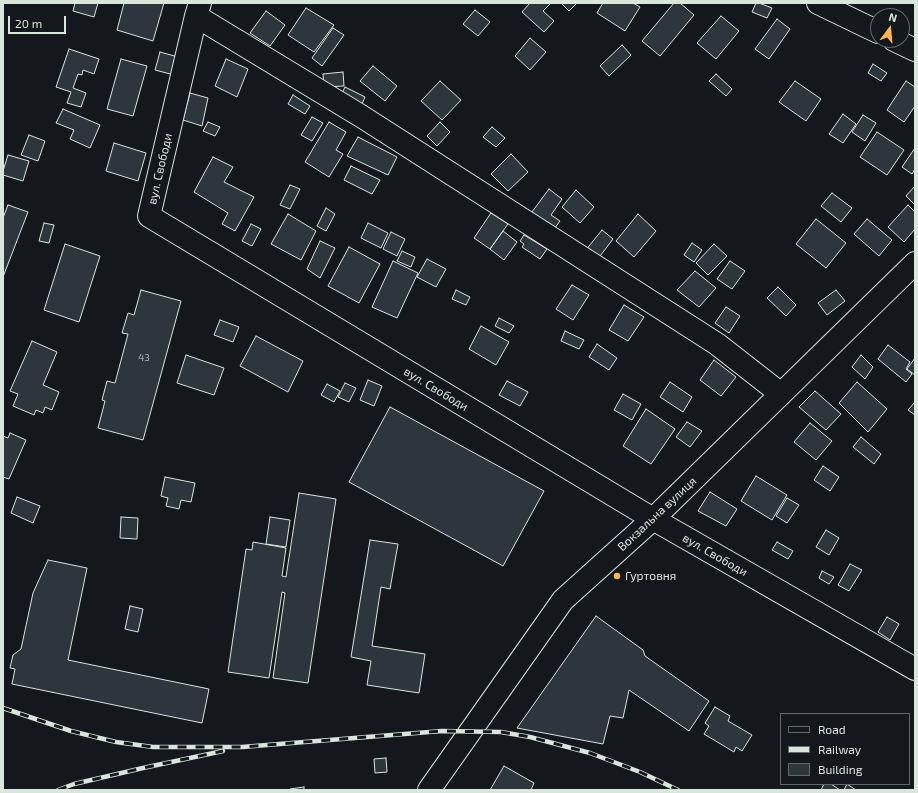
<!DOCTYPE html>
<html>
<head>
<meta charset="utf-8">
<style>
  body { margin:0 }
  #map { position:relative; width:918px; height:793px; overflow:hidden; background:#14181c; font-family:"Exo 2",sans-serif }
  canvas { display:block }
  .frame { position:absolute; inset:0; border:4px solid #d8e6dc; pointer-events:none }
  .legend { position:absolute; left:780px; top:713px; width:130px; height:72px; box-sizing:border-box; background:#14181c; border:1px solid #626a69; margin:0; padding:5px 7px; list-style:none; font-size:12px; color:#d8e6dc }
  .legend li { display:flex; align-items:center; gap:8px; height:20px }
  .legend b { width:20px; border:1px solid #626a69 }
  .north { position:absolute; left:870px; top:8px; width:40px; height:40px; box-sizing:border-box; background:#14181c; border:1px solid #626a69; border-radius:50%; rotate:16deg; font-size:11px; font-weight:700; line-height:16px; text-align:center; color:#d8e6dc }
  .north::after { content:''; display:block; margin:auto; width:14px; height:18px; background:#ffb74d; clip-path:polygon(50% 0,100% 100%,50% 72%,0 100%) }
  .scale { position:absolute; left:8px; top:16px; width:58px; height:18px; box-sizing:border-box; border:2px solid #d8e6dc; border-top:0; padding-left:5px; font-size:12px; line-height:14px; white-space:nowrap; color:#d8e6dc; -webkit-text-stroke:3px #14181c; paint-order:stroke }
</style>
</head>
<body>
<div id="map">
<canvas width="918" height="793"></canvas>
<div class="frame"></div>
<ul class="legend">
<li><b style="height:5px;background:#14181c"></b>Road</li>
<li><b style="height:5px;background:#d8e6dc"></b>Railway</li>
<li><b style="height:11px;background:#2c363c"></b>Building</li>
</ul>
<div class="north">N</div>
<div class="scale">20 m</div>
</div>
<script>
const c = document.querySelector('canvas').getContext('2d');
c.lineJoin = 'round';
function paint(path, color) {
  c.fillStyle = color;
  c.fill(path, 'evenodd');
}
function poly(rows) {
  const path = new Path2D();
  for (const r of rows) {
    path.moveTo(r[0], r[1]);
    for (let i = 2; i < r.length; i += 2) path.lineTo(r[i], r[i + 1]);
  }
  return path;
}
function stroke(path, color, width, dash) {
  c.strokeStyle = color;
  c.lineWidth = width;
  c.lineCap = dash ? 'butt' : 'round';
  c.setLineDash(dash || []);
  c.stroke(path);
}
function drawText(font, color, halo, rows, align = 'center') {
  c.font = font + ' "Exo 2",sans-serif';
  c.lineWidth = 3;
  c.setLineDash([]);
  c.textBaseline = 'middle';
  c.strokeStyle = halo;
  c.fillStyle = color;
  for (const [text, x, y, turn = 0] of rows) {
    c.save();
    c.translate(x, y);
    c.rotate((+turn || 0) * Math.PI / 180);
    c.textAlign = isNaN(turn) ? turn : align;
    if (halo) c.strokeText(text, 0, 0);
    c.fillText(text, 0, 0);
    c.restore();
  }
}
const building = poly([
  [75,3,98,3,94,17,73,11,75,3],
  [124,3,164,3,153,41,117,30,124,3],
  [530,3,551,3,543,11,554,21,544,32,522,12,530,3],
  [561,3,577,3,569,11,561,3],
  [603,3,633,3,640,7,625,31,597,13,603,3],
  [674,3,680,3,694,15,660,56,642,41,674,3],
  [756,3,759,3,772,8,767,18,752,12,756,3],
  [306,8,334,25,314,52,288,35,306,8],
  [475,10,490,22,478,36,463,24,475,10],
  [266,11,285,25,270,46,250,33,266,11],
  [721,16,739,31,716,59,697,43,721,16],
  [777,19,790,29,769,59,755,49,777,19],
  [333,28,344,35,322,66,312,58,333,28],
  [530,38,546,52,530,70,515,56,530,38],
  [622,45,631,55,609,76,600,66,622,45],
  [69,49,99,59,94,74,83,70,82,75,78,74,73,88,86,93,81,107,67,103,71,92,56,87,69,49],
  [160,52,178,57,174,75,155,70,160,52],
  [121,59,147,66,133,116,107,109,121,59],
  [226,59,248,69,237,97,215,86,226,59],
  [873,64,887,73,881,81,868,73,873,64],
  [373,66,397,86,385,101,360,81,373,66],
  [343,72,344,86,324,87,323,74,343,72],
  [716,74,732,89,726,96,709,81,716,74],
  [440,81,461,100,442,120,421,101,440,81],
  [795,81,821,99,806,121,779,102,795,81],
  [906,81,915,87,915,106,904,122,887,110,906,81],
  [345,87,365,97,359,111,338,101,345,87],
  [190,93,208,98,202,126,183,120,190,93],
  [293,95,310,106,305,114,288,104,293,95],
  [63,109,100,125,90,148,70,139,74,130,56,123,63,109],
  [843,114,856,124,843,143,829,134,843,114],
  [863,115,876,123,865,141,852,132,863,115],
  [312,117,323,123,312,141,301,135,312,117],
  [208,122,220,127,215,136,203,131,208,122],
  [329,122,346,132,336,150,343,154,329,177,305,162,329,122],
  [440,122,450,132,437,146,427,136,440,122],
  [492,127,505,138,496,147,483,137,492,127],
  [877,132,904,150,887,175,860,157,877,132],
  [29,135,45,141,38,161,21,155,29,135],
  [358,137,397,157,388,175,347,156,358,137],
  [114,143,146,153,138,181,106,171,114,143],
  [915,148,915,169,912,174,902,167,915,148],
  [511,154,528,172,508,191,491,174,511,154],
  [8,155,29,161,23,181,3,175,3,171,8,155],
  [213,157,233,167,224,182,254,197,235,231,222,224,228,213,194,192,213,157],
  [351,166,380,180,372,194,344,180,351,166],
  [290,185,300,189,290,209,280,205,290,185],
  [915,186,915,205,906,196,915,186],
  [549,189,562,199,551,215,560,221,552,232,529,216,549,189],
  [576,190,594,207,580,223,562,207,576,190],
  [832,193,852,208,841,222,821,206,832,193],
  [8,205,28,212,3,277,3,218,8,205],
  [908,205,915,212,915,229,904,242,888,227,908,205],
  [326,208,335,214,326,231,317,226,326,208],
  [491,213,508,224,490,249,474,238,491,213],
  [288,214,316,231,301,260,271,244,288,214],
  [638,214,656,231,634,257,616,241,638,214],
  [816,219,846,243,826,268,796,244,816,219],
  [867,219,892,240,879,256,854,234,867,219],
  [44,223,54,225,49,243,39,241,44,223],
  [368,223,388,233,381,248,361,238,368,223],
  [251,224,261,229,252,246,242,241,251,224],
  [602,230,613,239,597,260,585,251,602,230],
  [503,231,517,242,504,260,490,249,503,231],
  [391,232,405,239,397,256,383,249,391,232],
  [524,235,547,249,540,259,522,247,524,244,520,241,524,235],
  [320,241,335,248,320,278,307,269,320,241],
  [692,243,702,250,694,262,684,255,692,243],
  [65,244,100,256,79,322,44,310,65,244],
  [714,244,727,256,708,275,696,263,714,244],
  [349,247,380,264,359,303,328,286,349,247],
  [402,251,415,257,411,267,397,261,402,251],
  [427,259,446,269,436,287,417,277,427,259],
  [393,261,418,273,397,318,372,307,393,261],
  [730,261,745,271,732,289,717,279,730,261],
  [695,271,716,288,699,307,677,290,695,271],
  [572,285,589,295,573,320,556,309,572,285],
  [778,287,796,305,786,316,767,298,778,287],
  [141,290,181,301,143,440,98,428,105,401,102,400,107,381,115,383,128,334,122,333,128,313,134,315,141,290],
  [456,290,470,297,466,305,452,299,456,290],
  [836,290,845,301,827,315,818,303,836,290],
  [624,305,644,317,628,341,609,330,624,305],
  [726,307,740,316,729,333,715,323,726,307],
  [499,318,514,326,509,333,495,326,499,318],
  [220,320,239,327,233,342,214,335,220,320],
  [481,326,509,342,496,365,469,349,481,326],
  [565,331,584,340,579,349,561,341,565,331],
  [256,336,303,361,288,392,240,366,256,336],
  [32,341,57,352,43,385,59,392,52,410,45,407,43,413,36,410,34,415,13,406,18,394,10,391,32,341],
  [597,344,617,358,609,370,589,357,597,344],
  [888,345,910,362,906,369,912,374,906,382,878,359,888,345],
  [186,355,224,368,214,395,177,383,186,355],
  [861,355,873,367,865,379,852,367,861,355],
  [915,358,915,375,907,369,915,358],
  [714,360,736,377,721,396,700,380,714,360],
  [368,380,382,386,374,406,360,400,368,380],
  [507,381,528,392,520,406,499,395,507,381],
  [670,382,692,397,683,412,660,397,670,382],
  [857,382,887,409,868,432,839,403,857,382],
  [345,383,356,388,349,402,338,397,345,383],
  [327,384,340,391,334,402,321,395,327,384],
  [815,391,841,414,826,430,799,407,815,391],
  [623,394,641,404,632,420,614,410,623,394],
  [915,402,915,415,908,410,915,402],
  [390,407,544,491,503,566,349,482,390,407],
  [646,409,675,429,651,464,623,446,646,409],
  [687,422,702,431,690,447,676,437,687,422],
  [810,423,832,441,816,460,794,442,810,423],
  [10,433,26,440,9,479,3,477,3,436,8,438,10,433],
  [861,437,881,454,874,464,853,447,861,437],
  [823,466,839,477,830,491,814,480,823,466],
  [756,476,787,495,772,520,741,501,756,476],
  [165,477,195,483,191,502,181,500,179,509,166,506,168,498,161,496,165,477],
  [710,492,737,509,726,526,698,511,710,492],
  [299,493,336,499,308,683,273,678,285,593,282,592,269,678,228,672,246,549,252,550,253,542,286,548,282,576,286,577,299,493],
  [17,497,40,506,33,523,11,513,17,497],
  [787,498,799,505,787,523,776,516,787,498],
  [121,517,138,518,137,539,120,538,121,517],
  [270,517,290,520,286,547,266,544,270,517],
  [826,530,839,538,829,555,816,547,826,530],
  [370,540,398,544,390,589,381,587,372,646,425,654,419,693,367,685,371,661,351,657,370,540],
  [777,542,793,551,788,559,772,550,777,542],
  [48,560,87,568,68,660,209,689,202,723,12,684,15,669,10,668,13,655,21,649,33,593,48,560],
  [850,564,862,570,849,591,838,585,850,564],
  [822,571,834,577,829,584,819,578,822,571],
  [130,606,143,609,138,632,125,629,130,606],
  [596,616,643,650,645,656,709,701,689,731,629,690,623,718,610,716,603,744,517,728,596,616],
  [887,617,899,624,890,640,878,632,887,617],
  [715,707,730,716,728,721,752,735,742,751,736,747,734,752,704,734,709,726,705,723,715,707],
  [386,758,387,772,375,773,374,759,386,758],
  [504,766,534,783,531,790,490,790,504,766],
  [824,784,831,784,840,790,821,790,824,784],
  [847,784,856,790,844,790,847,784],
  [304,787,304,790,290,790,290,789,304,787]
]);
paint(building, '#2c363c');
stroke(building, '#d8e6dc', 1);
const minor = poly([
  [200,3,196,16,149,216,653,519,915,669],
  [818,3,878,32],
  [196,16,361,116,717,344,781,394],
  [894,40,915,50],
  [429,790,563,600,653,519,915,263]
]);
stroke(minor, '#d8e6dc', 24);
stroke(minor, '#14181c', 22);
const rail = poly([
  [3,708,71,731,116,742,153,747,242,747,442,731,501,732,530,737,590,753,640,772,678,790],
  [58,790,74,784,143,768,223,751]
]);
stroke(rail, '#d8e6dc', 4.5);
stroke(rail, '#14181c', 3, [9]);
for (const [x, y, r, color] of [
  [617,576,4,"#ffb74d"]
]) {
  const dot = new Path2D();
  dot.arc(x, y, r, 0, 2 * Math.PI);
  c.fillStyle = color;
  c.fill(dot);
  stroke(dot, '#14181c', 1.5);
}
drawText('10px', '#adbab4', null, [
  ["43",144,358]
]);
drawText('12px', '#d8e6dc', '#14181c', [
  ["вул. Свободи",160,169,-77],
  ["вул. Свободи",436,389,31],
  ["Вокзальна вулиця",657,514,-43],
  ["вул. Свободи",715,555,30]
]);
drawText('12px', '#d8e6dc', '#14181c', [
  ["Гуртовня",625,576]
], 'left');
</script>
</body>
</html>
